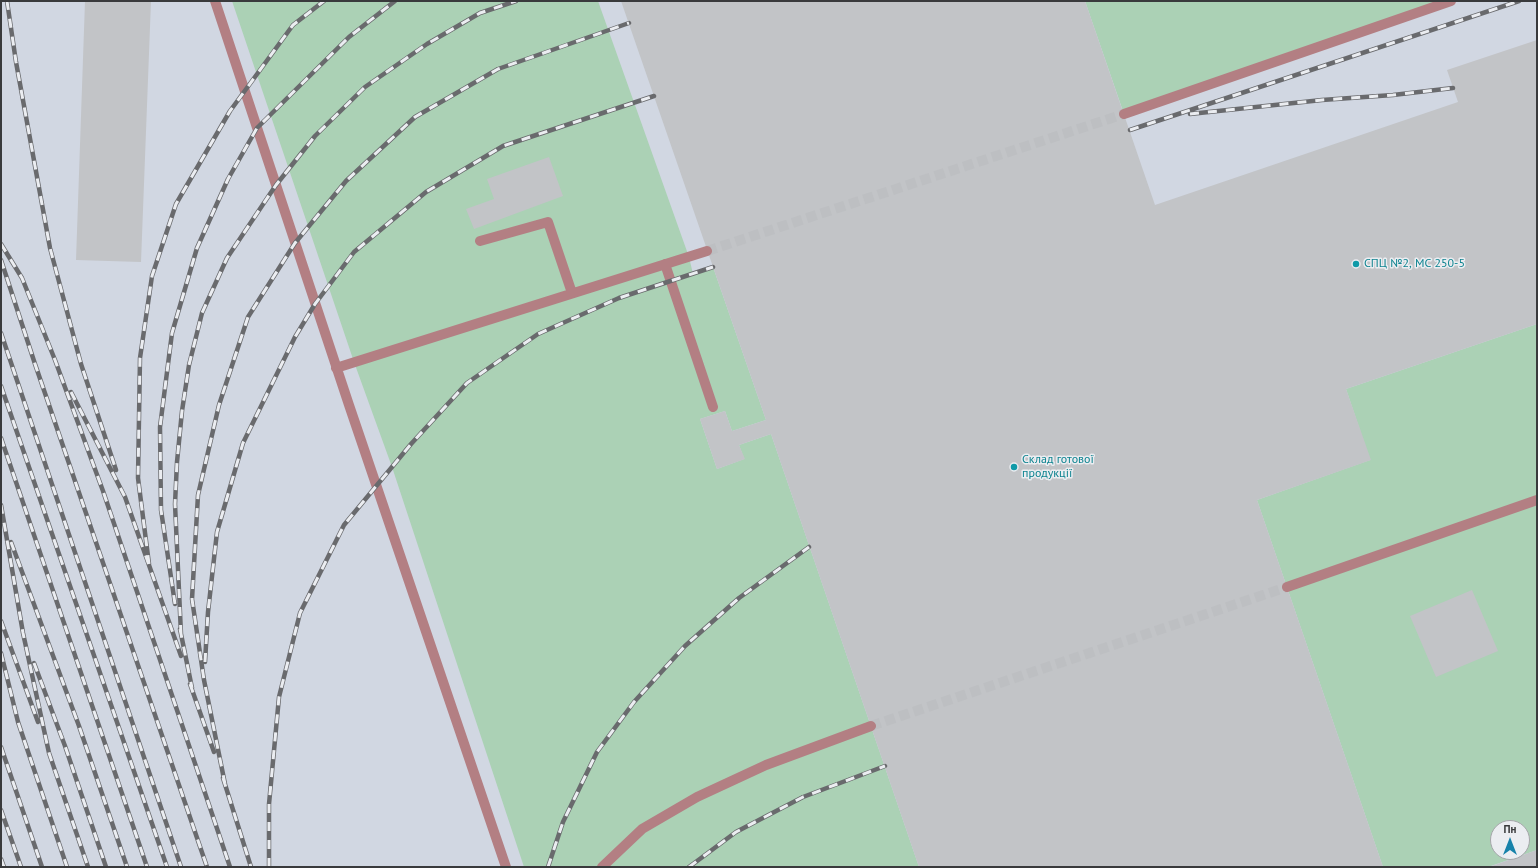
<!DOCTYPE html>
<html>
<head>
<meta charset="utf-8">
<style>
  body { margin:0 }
  #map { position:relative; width:1538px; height:868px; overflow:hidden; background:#dee0e4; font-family:"PT Sans",sans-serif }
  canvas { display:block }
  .frame { position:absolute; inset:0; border:2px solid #393a3c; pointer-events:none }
  .north { position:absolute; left:1490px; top:820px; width:40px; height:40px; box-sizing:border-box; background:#ebedf1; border:1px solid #a4a5a9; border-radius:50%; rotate:0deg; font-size:11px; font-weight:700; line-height:16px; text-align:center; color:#393a3c }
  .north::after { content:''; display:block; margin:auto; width:14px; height:18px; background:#1782aa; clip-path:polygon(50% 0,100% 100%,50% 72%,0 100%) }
</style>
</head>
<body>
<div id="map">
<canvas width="1538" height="868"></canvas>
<div class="frame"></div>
<div class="north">Пн</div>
</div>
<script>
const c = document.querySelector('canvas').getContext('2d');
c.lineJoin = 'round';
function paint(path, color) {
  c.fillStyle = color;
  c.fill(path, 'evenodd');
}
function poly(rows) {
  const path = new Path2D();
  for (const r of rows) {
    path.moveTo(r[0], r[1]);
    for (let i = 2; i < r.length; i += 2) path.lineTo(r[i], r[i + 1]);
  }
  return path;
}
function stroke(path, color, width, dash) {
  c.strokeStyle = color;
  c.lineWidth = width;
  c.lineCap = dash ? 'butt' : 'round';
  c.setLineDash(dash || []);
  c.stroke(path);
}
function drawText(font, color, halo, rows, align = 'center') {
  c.font = font + ' "PT Sans",sans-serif';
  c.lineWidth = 3;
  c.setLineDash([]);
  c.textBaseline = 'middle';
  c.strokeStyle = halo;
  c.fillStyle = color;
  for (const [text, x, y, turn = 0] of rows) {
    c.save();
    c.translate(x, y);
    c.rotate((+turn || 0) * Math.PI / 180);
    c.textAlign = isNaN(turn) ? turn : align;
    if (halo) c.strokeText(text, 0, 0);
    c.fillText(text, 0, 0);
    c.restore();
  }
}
paint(poly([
  [1,1,1537,1,1537,867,1,867],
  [1498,828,1522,828,1522,852,1498,852]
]), '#d1d7e2');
paint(poly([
  [232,1,598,1,689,257,693,274,713,267,766,420,732,431,725,411,700,419,717,469,744,459,739,445,771,434,919,867,524,867,392,467,354,362],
  [1085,1,1451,1,1124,114],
  [1537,324,1537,850,1488,867,1383,867,1257,500,1370,460,1346,389],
  [1498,828,1522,828,1522,852,1498,852]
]), '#abd1b5');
paint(poly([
  [85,1,151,1,141,262,76,260],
  [621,1,1085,1,1155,205,1458,102,1447,70,1537,40,1537,324,1346,389,1371,460,1257,500,1383,867,919,867,771,434,739,445,745,459,717,469,700,419,725,411,732,431,766,420],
  [549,157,563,196,474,229,466,209,494,199,487,179],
  [1472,590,1498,651,1436,677,1410,616],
  [1537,850,1537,867,1489,867]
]), '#c2c4c7');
stroke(poly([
  [707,251,1124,114],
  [871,726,1287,587]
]), '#bdbfc2', 10, [10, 5]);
stroke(poly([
  [215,1,349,405,506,867],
  [1124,114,1451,1],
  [480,241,548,222,572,293],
  [665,264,713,407],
  [336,368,707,251],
  [1287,587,1537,500],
  [602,867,642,829,697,797,766,765,871,726]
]), '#b37f83', 10);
const rail = poly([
  [7,1,16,62,50,248,81,364,116,470],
  [1190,114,1322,100,1393,95,1453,88],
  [1130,130,1519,1],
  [1,244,22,278,55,360,103,491,230,867],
  [1,260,35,364,207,867],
  [1,333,181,867],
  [1,386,167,867],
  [71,392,125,497,181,656],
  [1,438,147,867],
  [1,505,23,633,49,753,88,867],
  [11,542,79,726,127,867],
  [149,564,138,478,140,358,152,276,176,204,230,111,293,25,324,1],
  [175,604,161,510,160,427,172,333,197,248,228,179,257,128,349,37,395,1],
  [1,621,38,722],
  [180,629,192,688],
  [181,634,175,504,177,462,182,411,189,365,202,313,227,258,276,185,315,136,365,87,427,44,480,13,516,1],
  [1,653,18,722,67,867],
  [205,662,208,612,217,532,243,443,295,337,315,304,354,252,426,192,503,146,654,96],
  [34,663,65,746,106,867],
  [190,684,214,752],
  [1,747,42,867],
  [223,778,251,867],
  [225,784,204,680,192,599,198,495,219,405,248,317,295,243,346,181,415,117,498,69,629,23],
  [1,810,21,867],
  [1,859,4,867],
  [269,867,269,804,279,697,300,613,344,525,411,444,467,383,538,334,619,298,713,267],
  [548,867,563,822,597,752,634,702,685,646,739,598,809,547],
  [689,867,736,832,803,797,885,766]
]);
stroke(rail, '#696a6d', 4.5);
stroke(rail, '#ebedf1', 3, [9]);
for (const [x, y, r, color] of [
  [1356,264,4,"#0f9aa8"],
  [1014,467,4,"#0f9aa8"]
]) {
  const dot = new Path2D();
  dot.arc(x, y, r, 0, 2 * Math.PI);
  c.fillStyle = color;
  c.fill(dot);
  stroke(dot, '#ebedf1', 1.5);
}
drawText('12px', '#0d838f', '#ebedf1', [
  ["СПЦ №2, МС 250-5",1364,264],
  ["Склад готової",1022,460],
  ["продукції",1022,474]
], 'left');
</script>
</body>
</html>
